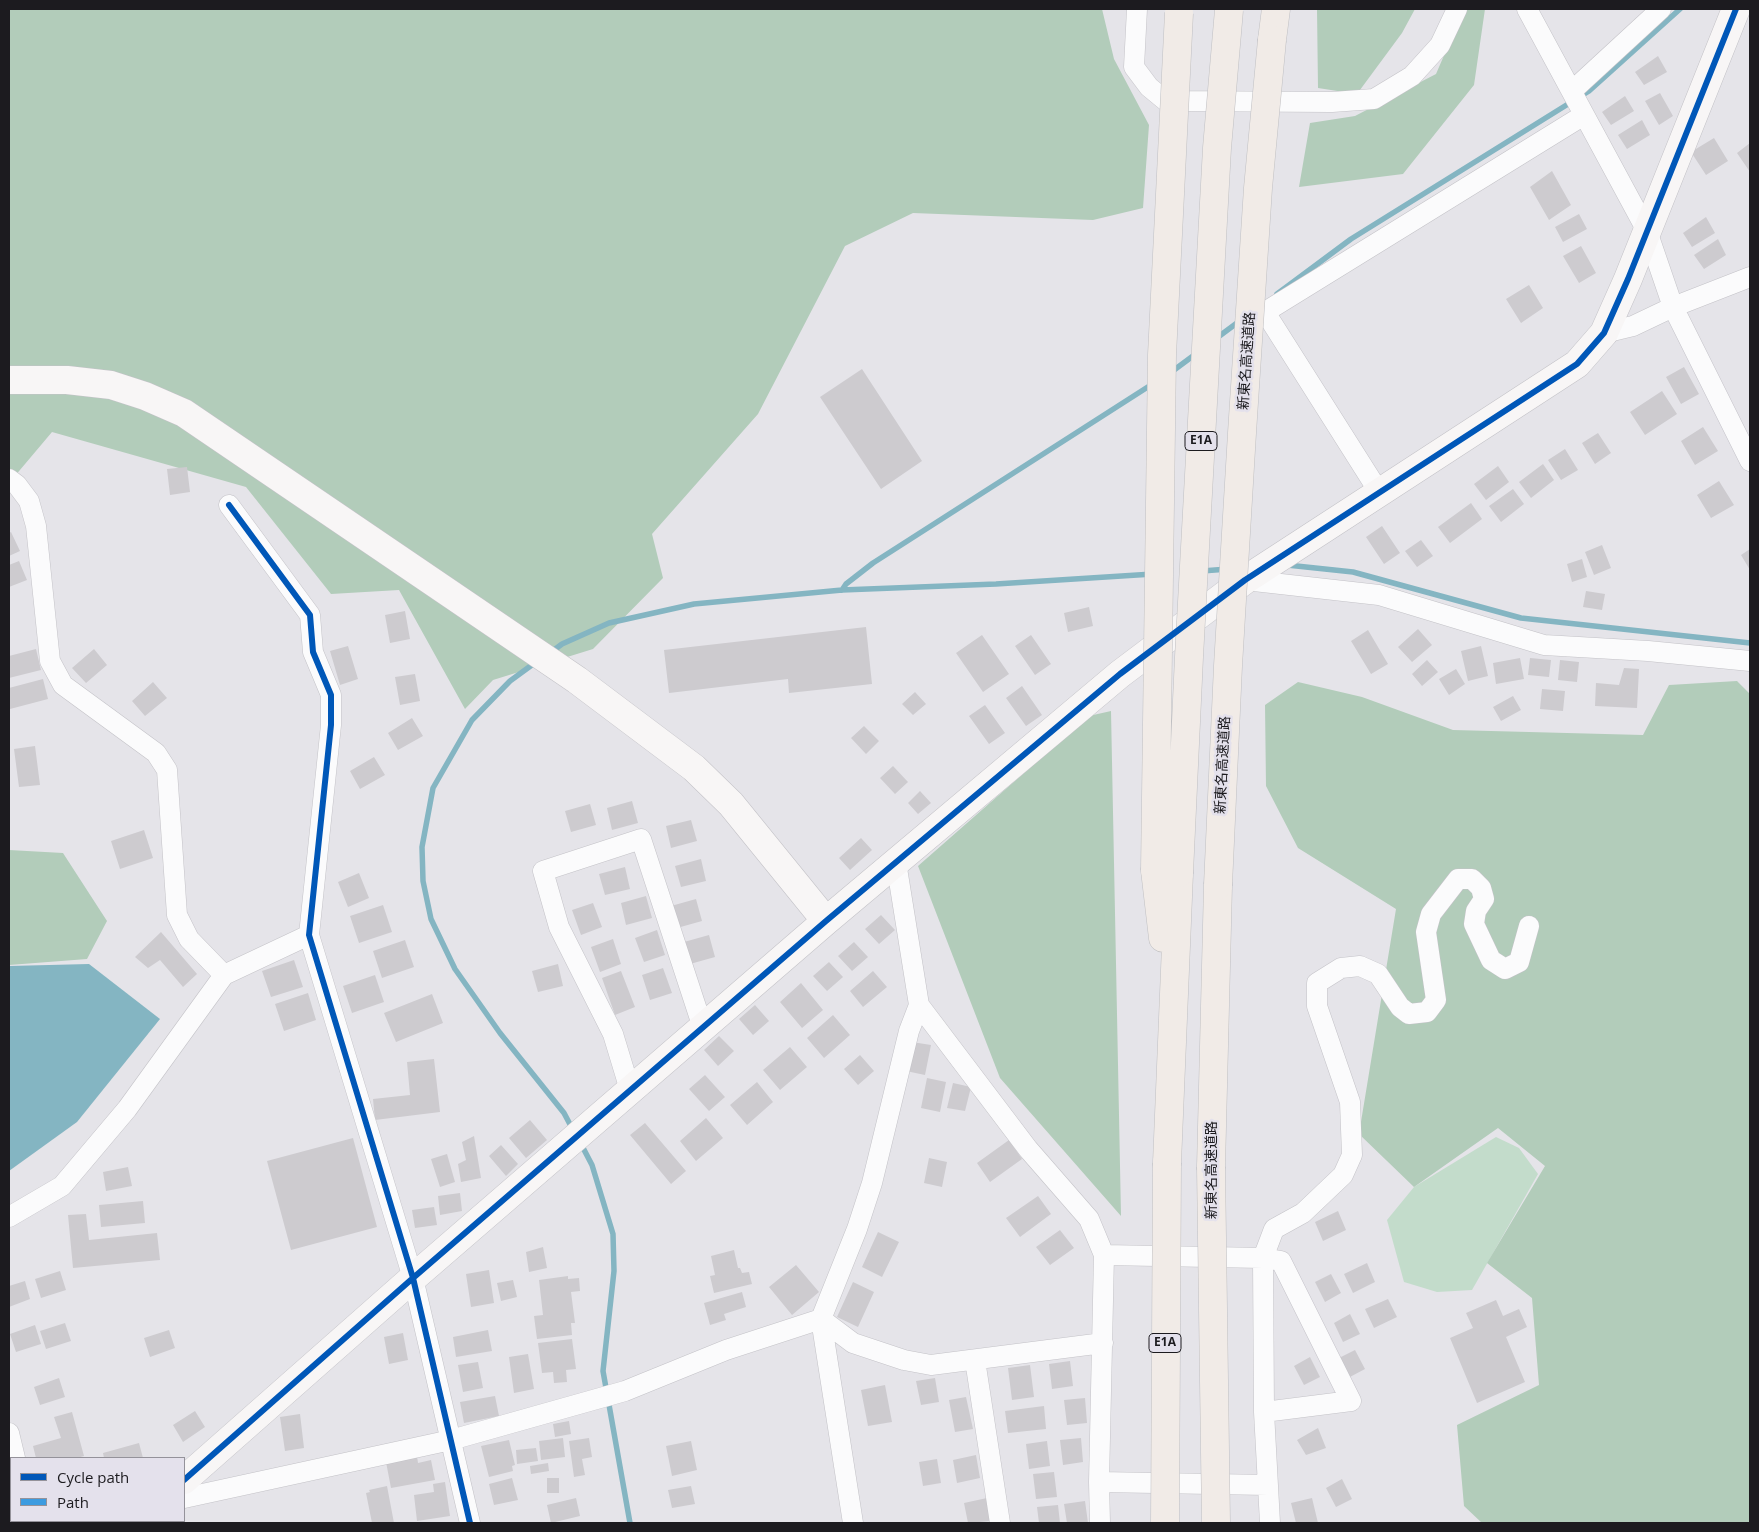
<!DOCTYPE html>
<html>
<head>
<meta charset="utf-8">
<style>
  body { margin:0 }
  #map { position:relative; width:1759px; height:1532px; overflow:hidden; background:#e5e4e9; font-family:"Open Sans",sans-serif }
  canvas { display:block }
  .frame { position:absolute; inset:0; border:10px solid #1c1b1f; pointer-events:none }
  .legend { position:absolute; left:10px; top:1457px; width:175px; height:65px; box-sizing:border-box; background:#e4e1ec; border:1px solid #94929a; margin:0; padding:6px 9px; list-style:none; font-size:15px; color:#1c1b1f }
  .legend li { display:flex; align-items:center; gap:10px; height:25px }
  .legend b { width:25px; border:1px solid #94929a }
</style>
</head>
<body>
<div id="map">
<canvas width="1759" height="1532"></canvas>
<div class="frame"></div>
<ul class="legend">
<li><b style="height:6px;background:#0057b8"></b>Cycle path</li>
<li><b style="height:6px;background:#3c9be0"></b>Path</li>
</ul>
</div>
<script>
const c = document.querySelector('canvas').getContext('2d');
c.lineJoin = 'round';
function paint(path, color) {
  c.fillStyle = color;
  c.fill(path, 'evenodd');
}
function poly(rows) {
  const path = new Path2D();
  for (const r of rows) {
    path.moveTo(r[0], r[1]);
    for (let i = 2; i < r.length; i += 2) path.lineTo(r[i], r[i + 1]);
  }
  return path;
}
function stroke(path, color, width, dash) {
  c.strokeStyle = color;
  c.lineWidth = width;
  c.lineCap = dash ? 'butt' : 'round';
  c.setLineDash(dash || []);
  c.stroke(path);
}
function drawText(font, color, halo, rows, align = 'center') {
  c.font = font + ' "Open Sans","Noto Sans JP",sans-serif';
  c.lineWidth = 5;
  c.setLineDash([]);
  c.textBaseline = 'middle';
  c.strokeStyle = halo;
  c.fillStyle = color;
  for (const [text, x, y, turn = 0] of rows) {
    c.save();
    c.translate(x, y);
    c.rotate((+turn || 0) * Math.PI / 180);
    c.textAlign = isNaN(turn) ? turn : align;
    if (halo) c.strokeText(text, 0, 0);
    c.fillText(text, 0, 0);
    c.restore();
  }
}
paint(poly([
  [1496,1137,1519,1148,1538,1174,1472,1290,1437,1292,1404,1282,1387,1220,1414,1187]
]), '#c3dccb');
paint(poly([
  [9,9,1102,9,1114,59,1149,125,1143,208,1093,220,913,213,845,246,758,414,652,534,663,578,593,649,493,680,465,709,399,590,331,594,246,487,52,432,9,483],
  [1317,9,1415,9,1402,33,1357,94,1318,88],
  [1464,9,1485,9,1474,85,1403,174,1299,187,1310,123,1355,116,1436,74],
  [1737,681,1750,694,1750,1523,1482,1523,1464,1506,1457,1425,1539,1385,1532,1298,1487,1263,1545,1166,1498,1128,1414,1187,1359,1134,1396,909,1298,848,1266,786,1265,705,1298,682,1362,697,1453,730,1643,735,1669,685],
  [1111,711,1121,1216,1000,1078,918,866,1089,716],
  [9,850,63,853,107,921,87,959,9,965]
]), '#b2ccba');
paint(poly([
  [89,964,160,1019,77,1122,9,1171,9,966]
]), '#84b5c2');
stroke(poly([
  [1277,294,1351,239,1589,91,1680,9],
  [1214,340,1241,320],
  [1170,373,1197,353],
  [1287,565,1353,572,1521,618,1750,643],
  [1202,571,1228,569],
  [842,590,846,584,873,563,1154,383],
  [550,653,562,644,609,623,694,604,842,590,996,584,1153,574],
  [536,662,510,681,472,720,433,788,422,847,423,881,431,919,455,969,500,1033,564,1113,573,1130],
  [580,1142,592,1165,613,1234,614,1271,603,1371,630,1523]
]), '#84b5c2', 5.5);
paint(poly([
  [1658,56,1667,72,1644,85,1635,72],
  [1660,93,1673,116,1659,125,1645,101],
  [1625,96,1634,111,1611,125,1602,112],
  [1642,120,1650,135,1627,149,1618,135],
  [1714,138,1728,161,1706,175,1691,152],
  [1750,143,1750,172,1737,153],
  [1552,171,1571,205,1549,220,1530,187],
  [1579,214,1587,229,1563,242,1555,227],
  [1706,217,1715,233,1692,247,1683,233],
  [1718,239,1726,255,1704,269,1694,255],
  [1581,246,1596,273,1579,283,1563,256],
  [1529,285,1543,308,1521,323,1506,299],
  [1684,367,1699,394,1681,404,1666,377],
  [862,369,922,461,881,489,820,397],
  [1662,391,1677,414,1645,435,1630,412],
  [1703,427,1718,451,1695,465,1681,441],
  [1598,433,1611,453,1595,464,1582,443],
  [1565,449,1578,470,1561,480,1548,460],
  [1543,464,1554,480,1531,498,1519,482],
  [1498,466,1509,482,1486,500,1474,484],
  [187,467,190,492,170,495,167,469],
  [1719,481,1734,505,1711,518,1697,495],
  [1513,489,1524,504,1501,522,1489,506],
  [1471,503,1482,519,1450,543,1438,527],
  [1382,526,1400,553,1384,564,1366,537],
  [11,532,20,551,9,556,9,533],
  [1421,540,1433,556,1417,567,1405,551],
  [1602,545,1611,568,1594,575,1585,552],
  [1750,549,1750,570,1741,555],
  [1582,559,1587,577,1572,582,1567,564],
  [19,561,27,580,9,587,9,565],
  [1586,591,1605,594,1602,610,1583,607],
  [1089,607,1093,626,1068,632,1064,613],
  [405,611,410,639,390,643,385,615],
  [866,627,872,684,789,693,788,679,669,693,664,650],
  [1418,629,1432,645,1412,662,1398,647],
  [1368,630,1388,664,1371,674,1351,641],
  [982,635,1009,674,983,692,956,653],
  [1031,635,1051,664,1035,675,1015,646],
  [348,646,358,679,340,685,330,651],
  [1481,646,1488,676,1468,681,1461,651],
  [36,649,41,670,9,678,9,656],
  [94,649,107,665,86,683,72,668],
  [1520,658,1524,679,1496,684,1493,663],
  [1530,658,1551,660,1549,677,1528,675],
  [1427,660,1438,672,1422,686,1412,674],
  [1560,660,1579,662,1577,682,1558,680],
  [1624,668,1639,669,1637,708,1595,706,1596,683,1619,685],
  [1456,669,1465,684,1449,695,1439,679],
  [415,674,420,701,400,705,395,677],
  [43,679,48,699,10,709,9,688],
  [153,682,167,698,145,716,132,701],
  [1022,686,1042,715,1026,726,1006,698],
  [1542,689,1565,691,1563,711,1540,709],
  [915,692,926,704,913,715,902,704],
  [1513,696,1521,710,1501,721,1493,707],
  [985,705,1005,733,989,744,969,716],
  [412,718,423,736,398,750,388,733],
  [864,726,879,741,866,754,851,738],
  [35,746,40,785,19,787,14,749],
  [374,757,385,775,360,789,350,771],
  [893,766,908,782,895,794,880,778],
  [920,791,931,803,918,814,908,803],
  [632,801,638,823,612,830,607,808],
  [590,804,596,825,571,832,565,811],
  [691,820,697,841,671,848,666,826],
  [144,830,153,858,120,869,111,841],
  [861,838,872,850,850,870,839,858],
  [701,859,706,881,681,887,675,866],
  [625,867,630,889,605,895,599,874],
  [359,873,369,898,348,907,338,882],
  [646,896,652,918,626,925,621,903],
  [696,899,702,921,677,928,671,906],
  [593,903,602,927,581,935,572,910],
  [383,905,392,932,359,943,350,916],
  [881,915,895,930,879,944,865,929],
  [657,930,665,955,644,962,635,938],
  [161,932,197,974,183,987,160,960,148,968,135,957],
  [709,935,715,957,690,964,684,942],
  [613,939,621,964,600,972,591,947],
  [405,940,414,967,382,978,373,951],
  [854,942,868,957,852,971,838,956],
  [294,960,303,987,271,997,262,971],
  [829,962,843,977,827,991,813,976],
  [558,964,563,986,538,992,532,971],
  [663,968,672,993,650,1000,642,975],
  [621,971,635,1007,615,1015,602,978],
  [873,971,887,987,863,1007,850,991],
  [375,975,384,1002,352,1013,343,986],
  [801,983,823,1010,802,1028,780,1002],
  [308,993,316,1020,284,1031,275,1004],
  [432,994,443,1023,396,1042,384,1013],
  [755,1005,769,1021,753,1035,739,1019],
  [833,1015,850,1035,824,1058,807,1038],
  [719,1036,734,1051,718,1066,704,1050],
  [912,1042,931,1045,925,1075,906,1071],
  [790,1047,807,1067,780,1090,763,1070],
  [860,1055,874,1071,858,1085,844,1069],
  [434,1059,440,1112,375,1120,373,1099,410,1095,407,1062],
  [705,1075,725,1097,709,1111,689,1089],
  [927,1078,946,1082,940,1112,921,1108],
  [757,1082,773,1102,747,1125,730,1105],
  [953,1083,971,1087,965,1111,947,1108],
  [706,1118,723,1138,696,1161,680,1141],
  [530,1120,547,1140,526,1158,509,1138],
  [645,1123,686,1171,671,1184,630,1135],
  [474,1136,481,1178,461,1182,458,1164,466,1160,462,1142],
  [353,1138,377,1227,291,1250,267,1161],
  [1009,1140,1022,1159,990,1182,977,1163],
  [501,1145,518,1164,506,1176,489,1156],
  [447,1154,455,1182,440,1187,431,1159],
  [929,1158,947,1162,942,1187,924,1183],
  [128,1167,132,1186,106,1191,103,1172],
  [460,1193,462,1211,440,1215,438,1196],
  [1038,1196,1051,1214,1020,1237,1006,1218],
  [143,1201,145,1223,101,1227,99,1205],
  [434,1207,437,1225,415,1228,412,1210],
  [1338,1211,1346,1230,1323,1241,1315,1222],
  [86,1214,89,1240,157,1233,160,1260,73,1268,68,1215],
  [1060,1230,1074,1248,1050,1265,1036,1247],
  [878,1232,899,1242,882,1277,862,1267],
  [543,1247,547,1268,529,1272,526,1252],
  [734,1250,738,1268,740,1268,742,1273,749,1272,752,1284,714,1293,710,1276,715,1275,711,1256],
  [1367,1263,1375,1282,1353,1293,1344,1274],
  [796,1265,819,1292,792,1315,769,1287],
  [489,1270,494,1303,471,1307,466,1274],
  [60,1271,66,1290,41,1298,35,1279],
  [1331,1274,1341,1293,1325,1302,1315,1282],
  [568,1276,568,1279,579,1278,580,1291,571,1292,575,1323,571,1323,572,1335,537,1339,534,1316,543,1315,539,1280],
  [513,1280,517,1297,501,1301,497,1283],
  [25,1281,30,1299,9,1307,9,1286],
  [853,1282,874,1292,858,1327,837,1317],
  [742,1292,746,1307,724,1314,726,1320,710,1325,704,1303],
  [1388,1299,1397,1317,1374,1328,1365,1309],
  [1496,1300,1503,1316,1519,1309,1527,1327,1506,1337,1525,1382,1477,1403,1450,1338,1473,1328,1466,1313],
  [1350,1314,1360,1334,1343,1342,1334,1323],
  [65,1323,71,1341,46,1349,40,1331],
  [35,1325,41,1344,16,1352,10,1334],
  [169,1330,175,1348,150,1357,144,1338],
  [488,1330,492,1351,456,1357,453,1337],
  [403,1333,408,1360,389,1364,384,1337],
  [572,1339,576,1369,566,1370,567,1382,554,1383,553,1372,542,1373,538,1343],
  [1355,1350,1365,1369,1348,1378,1339,1358],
  [528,1354,534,1389,514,1393,509,1357],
  [1310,1357,1320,1377,1304,1385,1294,1366],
  [1070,1361,1073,1386,1052,1389,1049,1364],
  [478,1362,483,1388,463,1392,458,1365],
  [1030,1365,1034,1397,1012,1400,1008,1368],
  [59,1378,65,1397,40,1405,34,1387],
  [935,1378,939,1402,921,1405,916,1381],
  [885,1385,892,1422,868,1426,861,1390],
  [495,1396,499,1416,464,1423,460,1402],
  [966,1397,973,1429,955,1432,949,1400],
  [1085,1398,1087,1423,1067,1425,1064,1400],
  [1044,1406,1046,1429,1008,1433,1005,1411],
  [195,1411,205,1427,183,1442,173,1425],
  [72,1412,84,1456,77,1458,36,1458,33,1446,61,1438,54,1417],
  [300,1414,304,1448,285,1451,280,1417],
  [569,1421,571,1434,555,1437,553,1424],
  [1318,1428,1326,1448,1306,1455,1297,1440],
  [563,1438,565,1457,541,1460,539,1441],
  [589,1438,592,1457,582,1459,585,1475,574,1477,569,1441],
  [1081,1438,1083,1462,1063,1465,1060,1440],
  [509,1440,515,1465,512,1466,513,1471,489,1477,481,1446],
  [691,1441,697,1470,672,1476,666,1446],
  [1047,1441,1050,1466,1029,1469,1026,1444],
  [139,1443,143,1458,104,1458,103,1453],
  [536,1448,538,1461,517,1464,516,1450],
  [976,1455,980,1478,957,1483,953,1460],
  [417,1456,418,1463,431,1460,435,1480,391,1488,386,1462],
  [937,1459,941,1483,923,1486,919,1462],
  [548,1463,549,1471,531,1474,530,1466],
  [1054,1472,1057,1497,1036,1499,1033,1474],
  [512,1478,518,1500,494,1505,489,1484],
  [547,1478,559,1478,559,1493,547,1493],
  [1342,1479,1352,1499,1336,1507,1326,1488],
  [445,1482,450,1516,417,1521,414,1495,434,1492,433,1484],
  [387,1486,394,1523,372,1523,366,1493,370,1492,369,1490],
  [691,1486,695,1504,672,1508,668,1490],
  [576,1498,580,1516,551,1523,547,1505],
  [987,1498,991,1521,968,1523,964,1503],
  [1312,1498,1318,1523,1296,1523,1291,1503],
  [1085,1501,1088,1523,1067,1523,1064,1504],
  [1058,1505,1060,1523,1039,1523,1037,1507],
  [38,1521,55,1521,56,1523,38,1523]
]), '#cdcbcf');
const street = poly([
  [1137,9,1134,67,1149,87,1166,101,1332,102,1374,99,1412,76,1440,45,1457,9],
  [1527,9,1647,231,1673,307,1750,461],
  [1572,91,1661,9],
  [1604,333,1633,326,1673,307,1750,277],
  [9,479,17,485,29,501,36,526,50,661,63,685,156,753,167,770,177,915,189,939,224,975],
  [1379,492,1265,312,1584,115],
  [229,505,310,615,313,652,331,695,331,725,309,935,413,1278,470,1523],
  [1245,580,1379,595,1544,645,1648,651,1750,661],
  [896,862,919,1005,1028,1149,1089,1219,1104,1255,1263,1258,1281,1261,1351,1401,1264,1412],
  [630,1090,613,1034,559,927,543,871,641,839,703,1028],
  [9,1217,62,1186,127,1109,224,975,309,935],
  [821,1319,853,1343,904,1360,931,1365,1103,1343],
  [975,1360,1000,1523],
  [9,1433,15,1458],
  [1099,1482,1268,1485],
  [184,1498,451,1440,625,1391,726,1350,821,1319],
  [30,1521,30,1523],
  [853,1523,821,1319,857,1229,872,1183,909,1031,919,1005],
  [1100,1523,1099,1482,1104,1255],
  [1270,1523,1264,1412,1263,1258,1274,1229,1303,1213,1343,1175,1352,1155,1350,1102,1317,1006,1317,983,1341,968,1360,966,1378,974,1400,1007,1409,1014,1427,1012,1436,1000,1426,932,1431,914,1458,879,1472,879,1481,888,1484,899,1476,911,1474,924,1491,960,1505,969,1519,962,1529,926]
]);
const secondary = poly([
  [9,380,67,380,111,385,145,396,184,413,577,680,694,768,731,804,826,921],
  [184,1480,413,1278,826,921,1120,674,1245,580,1577,364,1604,333,1628,279,1736,9],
  [136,1523,139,1521]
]);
const highway = poly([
  [1272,40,1276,9],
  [1155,870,1163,938],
  [1167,1163,1179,873],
  [1211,1167,1218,885]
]);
stroke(street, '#c3c2c7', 21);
stroke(secondary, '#c3c2c7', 29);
stroke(highway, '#bfbfc2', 29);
stroke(street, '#fbfbfc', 20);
stroke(secondary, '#f8f6f6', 28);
stroke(highway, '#f1ebe7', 28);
const highwayBridge = poly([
  [1155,870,1162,355,1179,13],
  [1179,873,1189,657,1217,148,1229,10],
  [1218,885,1228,666,1242,433,1258,188,1272,40],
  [1211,1167,1216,1523],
  [1165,1523,1167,1163]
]);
stroke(highwayBridge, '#bfbfc2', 29, []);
stroke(highwayBridge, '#f1ebe7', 28);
stroke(poly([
  [9,1481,11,1481]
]), '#3c9be0', 5, [10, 5]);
stroke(poly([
  [229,505,310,615,313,652,331,695,331,725,309,935,413,1278,470,1523],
  [184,1480,413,1278,826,921,1120,674,1245,580,1577,364,1604,333,1628,279,1736,9]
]), '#0057b8', 6);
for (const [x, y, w] of [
  [1201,441,32],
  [1165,1343,32]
]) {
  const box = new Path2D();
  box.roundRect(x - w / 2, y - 9.5, w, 19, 4);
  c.fillStyle = '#e4e1ec';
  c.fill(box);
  stroke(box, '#1c1b1f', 1);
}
drawText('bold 12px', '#1c1b1f', null, [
  ["E1A",1201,441],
  ["E1A",1165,1343]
]);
drawText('14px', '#1c1b1f', '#e4e1ec', [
  ["新東名高速道路",1247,361,-86],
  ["新東名高速道路",1223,765,-87],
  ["新東名高速道路",1212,1170,-90]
]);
</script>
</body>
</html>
